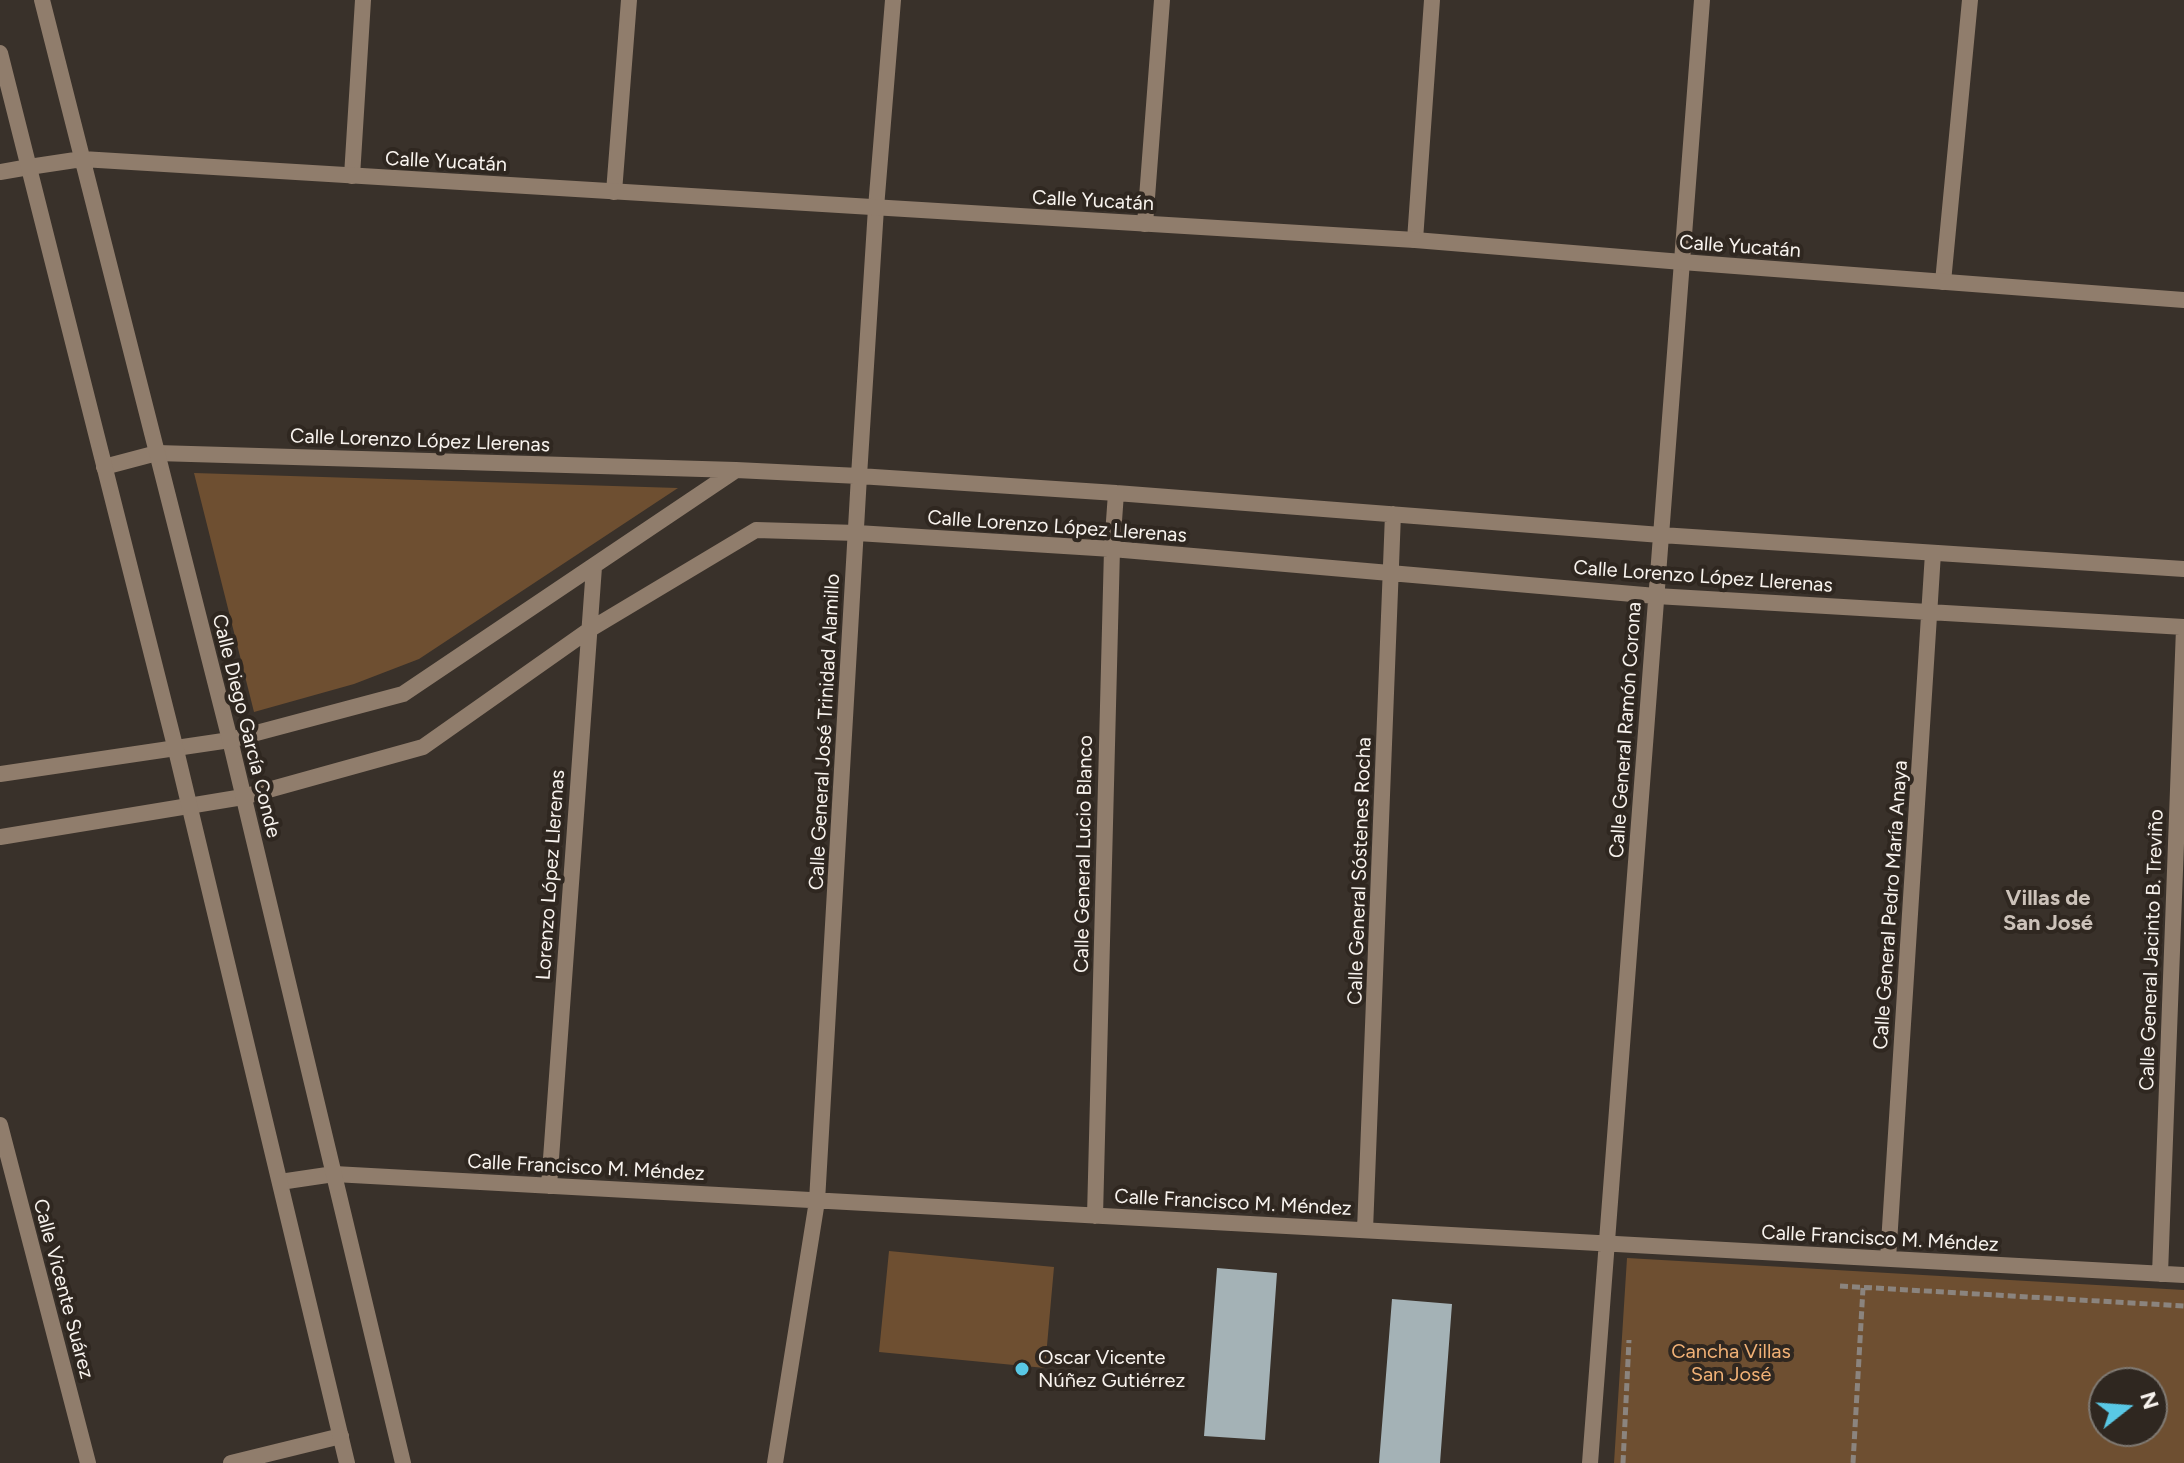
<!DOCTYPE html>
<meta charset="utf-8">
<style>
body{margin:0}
#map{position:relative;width:2184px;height:1463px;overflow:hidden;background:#39312a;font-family:Figtree,sans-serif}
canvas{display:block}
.north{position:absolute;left:2088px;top:1367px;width:80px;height:80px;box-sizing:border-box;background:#2f2720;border:2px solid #7f7972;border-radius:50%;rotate:73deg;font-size:22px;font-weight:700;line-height:32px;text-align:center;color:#f8f3ee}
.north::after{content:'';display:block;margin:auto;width:28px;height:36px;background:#59c8e5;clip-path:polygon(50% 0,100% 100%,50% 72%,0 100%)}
</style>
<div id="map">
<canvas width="2184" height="1463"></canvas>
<div class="north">N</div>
</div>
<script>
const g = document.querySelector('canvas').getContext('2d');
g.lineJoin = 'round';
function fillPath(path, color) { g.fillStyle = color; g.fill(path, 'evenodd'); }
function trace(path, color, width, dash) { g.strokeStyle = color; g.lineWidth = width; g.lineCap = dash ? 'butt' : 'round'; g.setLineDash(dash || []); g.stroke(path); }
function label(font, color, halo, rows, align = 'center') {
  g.font = font + ' Figtree,sans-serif'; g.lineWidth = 8; g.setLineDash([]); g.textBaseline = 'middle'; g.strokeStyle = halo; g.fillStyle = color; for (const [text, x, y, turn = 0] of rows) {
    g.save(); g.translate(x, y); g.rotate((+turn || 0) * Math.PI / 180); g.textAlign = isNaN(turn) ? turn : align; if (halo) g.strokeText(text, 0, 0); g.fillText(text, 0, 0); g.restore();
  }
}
fillPath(new Path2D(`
 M 194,473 L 678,488 L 419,659 L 354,684 L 254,712 Z
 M 889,1251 L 1054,1267 L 1045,1368 L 879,1352 Z
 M 1627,1258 L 2184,1290 L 2184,1463 L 1614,1463 ZM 2104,1383 L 2152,1383 L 2152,1431 L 2104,1431 Z`), '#6e4f31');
fillPath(new Path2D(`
 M 1217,1268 L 1277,1273 L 1265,1440 L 1204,1436 Z
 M 1392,1299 L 1452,1304 L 1440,1463 L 1379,1463 Z`), '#a4b2b6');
trace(new Path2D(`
 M 1840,1286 L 2184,1306
 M 1623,1463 L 1629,1340
 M 1853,1463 L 1863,1288`), '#8b847e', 5, [8, 4]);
trace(new Path2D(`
 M 0,172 L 29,167
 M 352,176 L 363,0
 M 614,192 L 629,0
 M 1145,224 L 1162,0
 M 1415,240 L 1432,0
 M 1943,282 L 1970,0
 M 104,467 L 157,453 L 736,470 L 859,476 L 1116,493 L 1661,535 L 2184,569
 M 0,774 L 230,740 L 403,694 L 736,470
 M 0,837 L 243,797 L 423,747 L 589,630 L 756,530 L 857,533 L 1112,549 L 1656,596 L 2184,627
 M 0,1125 L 88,1463
 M 280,1182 L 334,1174 L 2184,1275
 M 549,1186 L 594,567
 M 1095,1216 L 1112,549 L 1116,493
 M 1365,1230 L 1393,514
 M 1888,1259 L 1933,553
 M 2160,1274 L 2184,628
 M 231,1463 L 341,1436
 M 775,1463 L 817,1201 L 859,476 L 876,208 L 893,0
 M 1590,1463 L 1702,0`), '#907d6c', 16);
trace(new Path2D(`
 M 42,0 L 230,740 L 403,1463
 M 0,53 L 176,750 L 347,1463
 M 29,167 L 82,159 L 1415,240 L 1682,262 L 2184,300`), '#907d6c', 16);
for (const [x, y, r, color] of [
 [1022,1369,8,"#59c8e5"]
]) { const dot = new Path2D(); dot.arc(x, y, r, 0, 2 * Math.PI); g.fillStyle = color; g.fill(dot); trace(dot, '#2f2720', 3); }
label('20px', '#f8f3ee', '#2f2720', [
 ["Calle Yucatán",446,162,3],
 ["Calle Yucatán",1093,201,3],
 ["Calle Yucatán",1740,247,4],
 ["Calle Lorenzo López Llerenas",420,441,2],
 ["Calle Lorenzo López Llerenas",1057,527,4],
 ["Calle Lorenzo López Llerenas",1703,577,4],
 ["Calle Diego García Conde",246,726,76],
 ["Calle General Ramón Corona",1626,730,-86],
 ["Calle General José Trinidad Alamillo",825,732,-87],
 ["Calle General Lucio Blanco",1084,854,-89],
 ["Calle General Sóstenes Rocha",1360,871,-88],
 ["Lorenzo López Llerenas",551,875,-86],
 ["Calle General Pedro María Anaya",1891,905,-86],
 ["Calle General Jacinto B. Treviño",2152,950,-88],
 ["Calle Francisco M. Méndez",586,1168,3],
 ["Calle Francisco M. Méndez",1233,1203,3],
 ["Calle Francisco M. Méndez",1880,1239,3],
 ["Calle Vicente Suárez",63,1289,75]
]);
label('20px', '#f1b176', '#2f2720', [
 ["Cancha Villas",1731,1352],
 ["San José",1731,1375]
]);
label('20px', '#f8f3ee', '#2f2720', [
 ["Oscar Vicente",1038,1358],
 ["Núñez Gutiérrez",1038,1381]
], 'left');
label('bold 22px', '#ccc2b9', '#2f2720', [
 ["Villas de",2048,899],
 ["San José",2048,924]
]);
</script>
